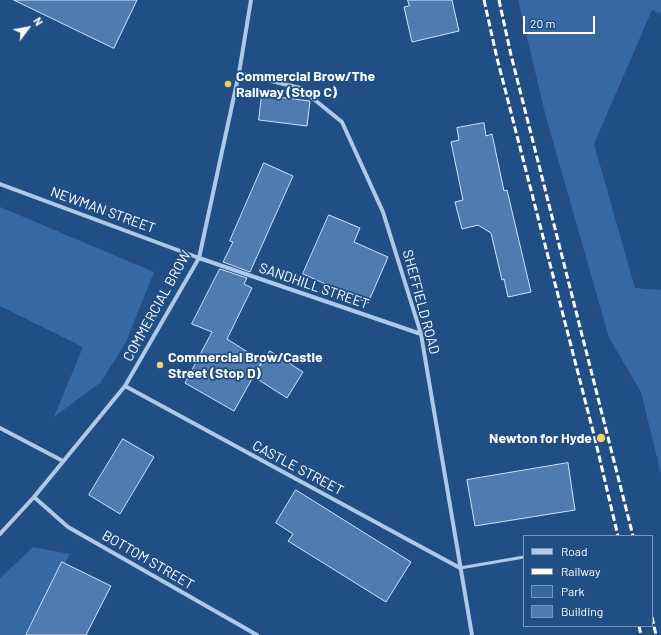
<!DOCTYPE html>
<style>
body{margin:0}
#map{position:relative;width:661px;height:635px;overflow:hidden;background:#224e86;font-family:Barlow,sans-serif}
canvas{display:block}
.legend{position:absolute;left:523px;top:535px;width:130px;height:92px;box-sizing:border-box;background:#224e86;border:1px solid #7a95b6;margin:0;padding:5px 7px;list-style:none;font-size:12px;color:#fff}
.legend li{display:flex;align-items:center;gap:8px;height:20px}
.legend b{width:20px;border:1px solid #7a95b6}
.north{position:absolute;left:8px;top:8px;width:40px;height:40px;-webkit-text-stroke:3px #224e86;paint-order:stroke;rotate:58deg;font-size:11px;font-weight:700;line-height:16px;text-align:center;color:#fff}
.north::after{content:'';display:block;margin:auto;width:14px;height:18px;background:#fff;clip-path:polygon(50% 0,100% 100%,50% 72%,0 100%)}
.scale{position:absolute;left:523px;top:16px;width:72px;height:18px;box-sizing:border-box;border:2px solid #fff;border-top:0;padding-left:5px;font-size:12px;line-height:14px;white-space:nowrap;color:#fff;-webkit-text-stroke:3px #224e86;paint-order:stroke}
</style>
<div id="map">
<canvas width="661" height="635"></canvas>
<ul class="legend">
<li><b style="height:5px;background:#adc8e9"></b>Road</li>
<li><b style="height:5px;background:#fff"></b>Railway</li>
<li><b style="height:11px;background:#3668a3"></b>Park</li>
<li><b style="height:11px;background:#4f7bb1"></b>Building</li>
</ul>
<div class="north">N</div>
<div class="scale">20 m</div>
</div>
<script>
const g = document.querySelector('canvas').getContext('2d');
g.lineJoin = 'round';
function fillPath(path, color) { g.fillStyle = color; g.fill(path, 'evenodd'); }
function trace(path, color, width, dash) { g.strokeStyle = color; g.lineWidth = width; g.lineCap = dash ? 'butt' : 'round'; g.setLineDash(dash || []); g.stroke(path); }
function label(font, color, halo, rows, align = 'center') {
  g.font = font + ' Barlow,sans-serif'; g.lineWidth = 3.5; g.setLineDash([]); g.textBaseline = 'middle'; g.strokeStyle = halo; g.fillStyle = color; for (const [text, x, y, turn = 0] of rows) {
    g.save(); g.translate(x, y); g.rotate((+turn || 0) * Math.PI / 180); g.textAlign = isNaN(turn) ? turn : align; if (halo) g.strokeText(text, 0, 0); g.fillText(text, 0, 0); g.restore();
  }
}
fillPath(new Path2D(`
 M 518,0 L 661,0 L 661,14 L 652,10 L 594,144 L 635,288 L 661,290 L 661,474 L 641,392 L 609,338 L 546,117 Z
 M 0,207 L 154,272 L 126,342 L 101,382 L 54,417 L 83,347 L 0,306 Z
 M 33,547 L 70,554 L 24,635 L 0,635 L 0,578 Z`), '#3668a3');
const building = new Path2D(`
 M 14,0 L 137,0 L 114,48 Z
 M 408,0 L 452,0 L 459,31 L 412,42 L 404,7 L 409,6 Z
 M 262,95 L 310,101 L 307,126 L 259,120 Z
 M 484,123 L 486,136 L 492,134 L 504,191 L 507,190 L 531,292 L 508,297 L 504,279 L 502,280 L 491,233 L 478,225 L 462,229 L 455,202 L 463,200 L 451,142 L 459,140 L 457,128 Z
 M 264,163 L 293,176 L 250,272 L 223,262 L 233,242 L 230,241 Z
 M 329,215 L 360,228 L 354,242 L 388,257 L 368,303 L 303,274 Z
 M 220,269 L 247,278 L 244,284 L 252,288 L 227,339 L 262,361 L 234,411 L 185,383 L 212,332 L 192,324 Z
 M 270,351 L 303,372 L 287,398 L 254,377 Z
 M 123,439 L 154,457 L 120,514 L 89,495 Z
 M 568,463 L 575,510 L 475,526 L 467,480 Z
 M 296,490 L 411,562 L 386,602 L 288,541 L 293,534 L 276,523 Z
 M 62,562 L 111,586 L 86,635 L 26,635 Z`);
fillPath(building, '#4f7bb1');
trace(building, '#d1e2f7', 1);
trace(new Path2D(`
 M 460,568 L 524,557`), '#adc8e9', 3);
trace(new Path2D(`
 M 239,73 L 300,88 L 342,122 L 383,212 L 421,334 L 472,635
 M 0,184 L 199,258 L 421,334
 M 125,386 L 460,568
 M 0,428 L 63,461
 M 34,497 L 68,527 L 257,635
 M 0,534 L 34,497 L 125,386 L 199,258 L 239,73 L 251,0`), '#adc8e9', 4);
trace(new Path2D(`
 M 484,0 L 497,58 L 595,439 L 618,536
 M 499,0 L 511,55 L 633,536
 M 652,617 L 656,635
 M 639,626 L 641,635`), '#fff', 3, [7, 3]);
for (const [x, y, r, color] of [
 [228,84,4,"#f5ce6f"],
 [160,365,4,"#f5ce6f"],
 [601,438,5,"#f5ce6f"]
]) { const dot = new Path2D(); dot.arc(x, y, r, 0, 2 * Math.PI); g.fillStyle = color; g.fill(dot); trace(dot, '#224e86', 1.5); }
label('bold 14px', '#fff', '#224e86', [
 ["Commercial Brow/The",236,76],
 ["Railway (Stop C)",236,92],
 ["Commercial Brow/Castle",168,357],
 ["Street (Stop D)",168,373],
 ["Newton for Hyde",592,438,"right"]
], 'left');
label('14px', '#fff', '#224e86', [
 ["NEWMAN STREET",103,210,20],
 ["SANDHILL STREET",314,286,19],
 ["SHEFFIELD ROAD",421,302,75],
 ["COMMERCIAL BROW",157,306,-61],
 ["CASTLE STREET",298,468,28],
 ["BOTTOM STREET",148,560,30]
]);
</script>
